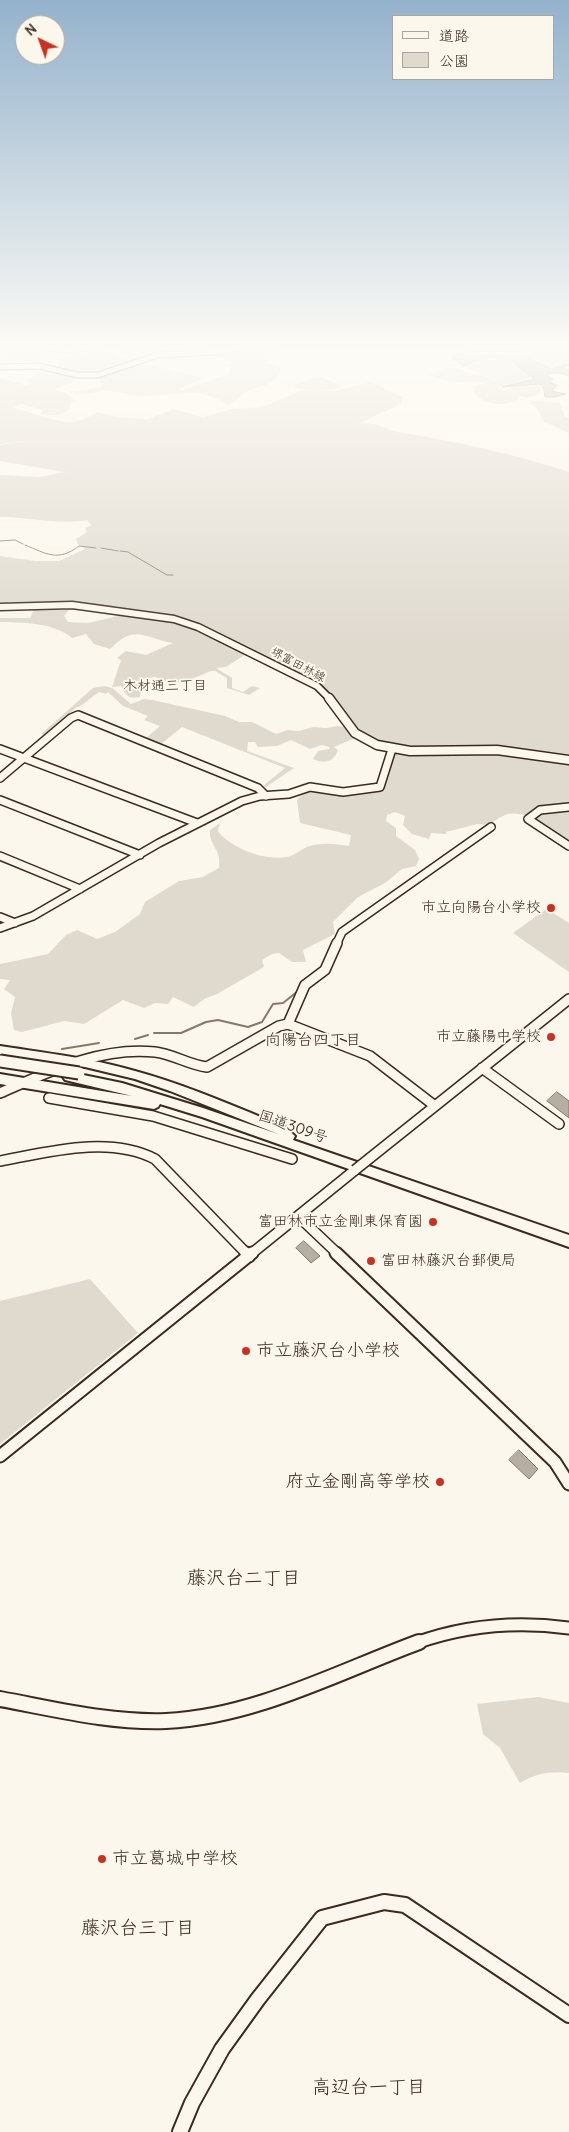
<!DOCTYPE html>
<meta charset="utf-8">
<style>
body{margin:0}
#map{position:relative;width:569px;height:2132px;overflow:hidden;background:#fbf7ec;font-family:Delius,"Klee One",sans-serif}
canvas{display:block}
.legend{position:absolute;left:392px;top:15px;width:162px;height:65px;box-sizing:border-box;background:#fbf7ec;border:1px solid #aea59a;margin:0;padding:6px 9px;list-style:none;font-size:15px;color:#3b2a1e}
.legend li{display:flex;align-items:center;gap:10px;height:25px}
.legend b{width:25px;border:1px solid #aea59a}
.north{position:absolute;left:15px;top:15px;width:50px;height:50px;box-sizing:border-box;background:#fbf7ec;border:1px solid #aea59a;border-radius:50%;rotate:318deg;font-size:14px;font-weight:700;line-height:20px;text-align:center;color:#3b2a1e}
.north::after{content:'';display:block;margin:auto;width:18px;height:22px;background:#c8321e;clip-path:polygon(50% 0,100% 100%,50% 72%,0 100%)}
</style>
<div id="map">
<canvas width="569" height="2132"></canvas>
<ul class="legend">
<li><b style="height:6px;background:#fbf7ec"></b>道路</li>
<li><b style="height:14px;background:#dfd9ce"></b>公園</li>
</ul>
<div class="north">N</div>
</div>
<script>
const g = document.querySelector('canvas').getContext('2d');
g.lineJoin = 'round';
function fillPath(path, color) { g.fillStyle = color; g.fill(path, 'evenodd'); }
function trace(path, color, width, dash) { g.strokeStyle = color; g.lineWidth = width; g.lineCap = dash ? 'butt' : 'round'; g.setLineDash(dash || []); g.stroke(path); }
function label(font, color, halo, rows, align = 'center') {
  g.font = font + ' Delius,"Klee One",sans-serif'; g.lineWidth = 4; g.setLineDash([]); g.textBaseline = 'middle'; g.strokeStyle = halo; g.fillStyle = color; for (const [text, x, y, turn = 0] of rows) {
    g.save(); g.translate(x, y); g.rotate((+turn || 0) * Math.PI / 180); g.textAlign = isNaN(turn) ? turn : align; if (halo) g.strokeText(text, 0, 0); g.fillText(text, 0, 0); g.restore();
  }
}
fillPath(new Path2D(`
 M 0,348 L 72,351 L 73,354 L 111,350 L 119,360 L 191,349 L 230,348 C 211,355 189,350 169,354 C 127,363 102,382 57,368 L 64,354 L 62,353 L 29,362 L 12,363 L 0,355 Z
 M 246,348 L 275,348 L 271,349 L 281,353 L 265,362 L 281,369 C 272,391 255,384 243,394 C 238,398 236,402 228,405 C 200,385 172,397 141,396 C 129,396 119,391 106,391 C 95,392 78,397 68,392 L 103,387 L 98,376 L 142,363 L 204,378 L 178,389 L 181,391 L 228,374 L 232,362 L 212,353 Z
 M 517,348 L 569,348 L 569,365 L 546,367 L 541,361 L 526,357 Z
 M 499,358 L 512,362 L 531,378 L 498,387 L 504,390 L 505,388 L 538,385 L 541,386 L 540,394 L 527,398 L 516,395 L 520,398 C 506,408 477,406 472,387 L 497,380 L 462,367 L 480,360 Z
 M 445,368 L 456,368 L 494,379 L 491,382 C 474,383 444,384 429,374 Z
 M 40,372 L 51,375 L 77,376 L 72,382 L 54,390 L 66,393 L 74,400 C 70,403 71,407 68,410 C 62,417 48,415 40,414 L 42,410 L 21,404 L 13,408 C 31,411 61,426 79,421 C 85,420 91,415 97,412 L 116,417 L 148,419 L 173,409 L 203,417 L 231,409 L 252,408 L 268,405 L 300,391 L 336,391 L 371,382 L 402,397 L 401,404 L 358,424 C 378,421 379,428 398,432 C 456,442 513,453 569,472 L 569,757 L 474,746 L 399,748 L 386,746 L 353,729 L 333,695 L 321,685 L 193,623 L 159,613 L 91,606 L 0,604 L 0,556 L 35,561 L 59,561 L 85,549 L 78,544 L 76,539 L 87,532 L 85,528 L 92,525 L 87,520 C 58,525 29,517 0,517 L 0,475 L 40,477 L 65,472 L 0,461 L 0,445 L 24,441 L 0,444 L 0,378 L 29,386 L 27,384 L 28,380 Z
 M 317,376 L 344,386 C 331,391 306,394 293,386 Z
 M 534,401 L 560,403 L 565,417 L 569,418 L 569,433 L 543,421 L 537,408 L 529,403 Z
 M 36,606 L 95,610 L 69,610 L 64,616 L 68,622 L 88,623 L 118,616 L 120,612 L 157,617 L 191,626 L 246,654 L 226,667 L 216,668 L 232,678 L 232,688 L 243,692 L 252,686 L 260,688 L 249,695 L 227,688 L 227,678 L 215,671 L 211,671 L 182,683 L 165,681 L 155,677 L 142,679 L 140,697 C 129,699 126,696 121,686 L 112,687 L 121,660 L 117,658 L 126,651 L 146,655 L 173,643 C 144,638 135,623 110,649 L 94,644 L 86,634 L 72,638 C 55,623 22,622 0,622 L 0,618 L 30,618 Z
 M 105,686 L 112,688 L 131,704 L 144,699 L 152,700 L 225,716 L 239,722 L 252,722 L 276,734 L 288,730 L 298,731 L 314,727 L 326,728 L 338,726 L 344,727 L 355,738 L 334,747 L 338,750 C 333,763 324,764 313,759 L 318,751 L 329,749 L 329,747 L 322,745 L 310,749 L 291,740 L 277,746 L 258,747 L 255,742 L 248,742 L 247,751 L 294,768 L 266,787 L 263,786 L 285,768 L 182,727 L 160,745 L 145,739 L 160,726 L 144,720 L 148,716 L 123,706 L 108,692 L 106,694 L 99,692 L 79,707 L 77,707 L 44,735 L 41,734 L 93,688 Z
 M 398,752 L 482,752 L 569,763 L 569,841 C 552,830 524,806 503,816 C 498,818 493,822 489,825 L 477,824 L 446,832 L 446,834 L 431,833 L 429,839 L 412,834 L 403,825 L 405,816 L 395,812 L 387,815 L 386,821 L 396,828 L 396,836 L 415,850 L 419,859 L 416,866 L 402,869 L 385,883 L 358,897 L 333,922 L 335,934 L 303,950 L 306,962 L 292,962 L 279,953 L 272,954 L 262,960 L 264,967 L 217,994 L 204,999 L 194,1007 L 173,997 L 168,1004 L 155,1003 L 144,1008 L 123,1000 L 84,1024 L 64,1021 L 22,1032 L 14,1030 L 11,1013 L 15,997 L 4,989 L 10,980 L 0,979 L 0,964 L 48,954 L 66,935 L 77,930 L 97,939 L 115,932 L 140,914 L 145,902 L 179,881 L 203,877 L 219,868 C 222,849 208,844 210,830 L 220,823 L 218,831 C 230,848 265,861 286,857 C 294,856 300,850 307,847 C 321,842 334,844 349,846 L 351,835 L 300,823 L 297,800 C 312,782 332,796 353,795 C 363,794 374,791 384,789 L 394,755 Z
 M 545,910 L 550,911 L 569,923 L 569,972 L 513,933 Z
 M 90,1279 L 138,1333 L 0,1444 L 0,1301 Z
 M 538,1697 L 569,1703 L 569,1773 C 551,1771 536,1773 520,1783 L 500,1748 L 483,1734 L 477,1704 Z`), '#dfd9ce');
const water = new Path2D(`
 M 482,348 L 516,348 L 523,355 L 551,369 L 562,365 L 569,365 L 563,368 L 569,370 L 569,376 L 558,373 L 546,374 L 553,379 L 550,383 L 557,385 L 552,391 L 565,394 L 555,397 L 545,397 L 543,385 L 538,384 L 502,387 L 535,379 C 528,374 518,368 514,361 C 495,355 480,357 464,366 L 453,359 L 453,354 L 459,355 Z
 M 557,1092 L 569,1101 L 569,1118 L 547,1101 Z
 M 304,1241 L 320,1256 L 311,1263 L 296,1248 Z
 M 519,1450 L 538,1469 L 529,1479 L 509,1460 Z`);
fillPath(water, '#b6aea2');
trace(water, '#85796d', 1);
trace(new Path2D(`
 M 0,541 L 15,540 L 23,544
 M 25,545 C 47,554 58,562 79,546 L 96,548
 M 101,548 L 118,551
 M 120,551 L 128,552 L 167,575 L 173,575`), '#85796d', 1);
trace(new Path2D(`
 M 154,1033 L 181,1033 L 206,1022 L 218,1020 L 248,1027 L 262,1022 L 273,1004 L 283,1003 L 298,991
 M 135,1039 L 148,1035
 M 62,1049 L 99,1043`), '#85796d', 2);
const secondaryFar4 = new Path2D(`
 M 43,348 L 68,350 L 94,348
 M 130,348 L 148,348`);
const secondaryFar3 = new Path2D(`
 M 0,749 L 197,823
 M 0,778 L 71,718 L 78,715 L 258,788 L 266,796
 M 0,800 L 140,855
 M 569,807 L 540,810 L 528,819 L 569,846
 M 0,856 L 80,889
 M 0,917 L 15,923
 M 0,928 L 33,916 L 159,843 L 242,801 L 260,796 L 289,794 L 310,787 L 343,792 L 380,787 L 392,749
 M 336,945 L 342,932 L 491,827`);
const secondaryFar2 = new Path2D(`
 M 288,1024 L 305,985 L 325,970 L 337,943
 M 482,1068 L 559,1124
 M 0,1093 C 48,1072 101,1046 155,1052 C 173,1054 189,1065 207,1067 L 279,1026 L 288,1024 L 370,1056 L 435,1106
 M 49,1098 L 153,1116 L 292,1159
 M 370,1158 L 569,999
 M 0,1161 C 48,1152 109,1135 155,1159 L 247,1254
 M 298,1216 L 338,1254
 M 251,1254 L 355,1170`);
const secondaryFar1 = new Path2D(`
 M 246,1253 L 249,1256
 M 336,1253 L 555,1462 L 569,1484
 M 0,1456 L 252,1253
 M 416,1643 C 466,1625 517,1621 569,1628`);
const secondary = new Path2D(`
 M 0,1699 C 55,1709 110,1723 166,1721 C 254,1717 338,1672 419,1642
 M 180,2132 L 192,2103 L 222,2049 L 258,1999 L 322,1918 L 384,1902 L 405,1905 L 569,2015`);
const primaryFar2 = new Path2D(`
 M 0,367 L 39,366 L 77,375 L 98,375 L 158,355 L 216,352 L 239,348`);
const primaryFar1 = new Path2D(`
 M 0,607 L 72,605 L 174,619 L 198,627 L 317,686 L 330,699`);
const primary = new Path2D(`
 M 329,698 L 355,733 L 377,745 L 410,751 L 497,750 L 569,760`);
const highway = new Path2D(`
 M 0,1046 C 45,1053 91,1058 135,1071 C 186,1085 236,1107 285,1127 L 295,1136 L 293,1140 L 569,1235 L 569,1247 L 202,1117 L 160,1104 L 158,1107 L 154,1109 L 0,1084 L 0,1074 L 132,1096 L 65,1080 L 63,1077 L 65,1074 L 69,1072 L 122,1083 L 203,1108 L 278,1134 L 170,1091 L 135,1079 L 85,1067 L 0,1054 Z`);
trace(secondaryFar4, '#3b2a1e', 6);
trace(secondaryFar3, '#3b2a1e', 10);
trace(secondaryFar2, '#3b2a1e', 12);
trace(secondaryFar1, '#3b2a1e', 15);
trace(secondary, '#3b2a1e', 18);
trace(primaryFar2, '#3b2a1e', 7);
trace(primaryFar1, '#3b2a1e', 9);
trace(primary, '#3b2a1e', 11);
trace(highway, '#3b2a1e', 4);
trace(secondaryFar4, '#fbf7ec', 4.5);
trace(secondaryFar3, '#fbf7ec', 7);
trace(secondaryFar2, '#fbf7ec', 9);
trace(secondaryFar1, '#fbf7ec', 11);
trace(secondary, '#fbf7ec', 14);
trace(primaryFar2, '#fbf7ec', 5);
trace(primaryFar1, '#fbf7ec', 6);
trace(primary, '#fbf7ec', 8);
fillPath(highway, '#fbf7ec');
const secondaryBridge = new Path2D(`
 M 355,1170 L 370,1158`);
const highwayBridge = new Path2D(`
 M 0,1061 L 79,1073`);
trace(secondaryBridge, '#3b2a1e', 12, []);
trace(highwayBridge, '#3b2a1e', 15, []);
trace(secondaryBridge, '#fbf7ec', 9);
trace(highwayBridge, '#fbf7ec', 11);
const sky = g.createLinearGradient(0, 0, 0, 646);
sky.addColorStop(0, '#94b2cc');
sky.addColorStop(0.54, '#fdfbf6');
sky.addColorStop(1, '#fdfbf600');
g.fillStyle = sky;
g.fillRect(0, 0, 569, 646);
for (const [x, y, r, color] of [
 [551,908,5,"#c8321e"],
 [551,1037,5,"#c8321e"],
 [433,1222,5,"#c8321e"],
 [371,1261,5,"#c8321e"],
 [246,1351,5,"#c8321e"],
 [440,1482,5,"#c8321e"],
 [102,1859,5,"#c8321e"]
]) { const dot = new Path2D(); dot.arc(x, y, r, 0, 2 * Math.PI); g.fillStyle = color; g.fill(dot); trace(dot, '#fbf7ec', 2); }
label('12px', '#3b2a1e', '#fbf7ec', [
 ["堺富田林線",298,665,28]
]);
label('14px', '#3b2a1e', '#fbf7ec', [
 ["木材通三丁目",165,686]
]);
label('15px', '#3b2a1e', '#fbf7ec', [
 ["市立向陽台小学校",541,908],
 ["市立藤陽中学校",541,1037],
 ["富田林市立金剛東保育園",423,1222],
 ["富田林藤沢台郵便局",381,1261,"left"]
], 'right');
label('15px', '#3b2a1e', '#fbf7ec', [
 ["国道309号",293,1127,19]
]);
label('16px', '#3b2a1e', '#fbf7ec', [
 ["向陽台四丁目",313,1040]
]);
label('18px', '#3b2a1e', '#fbf7ec', [
 ["市立藤沢台小学校",256,1351],
 ["府立金剛高等学校",430,1482,"right"],
 ["市立葛城中学校",112,1859]
], 'left');
label('19px', '#3b2a1e', '#fbf7ec', [
 ["藤沢台二丁目",244,1579],
 ["藤沢台三丁目",138,1929],
 ["高辺台一丁目",369,2088]
]);
</script>
